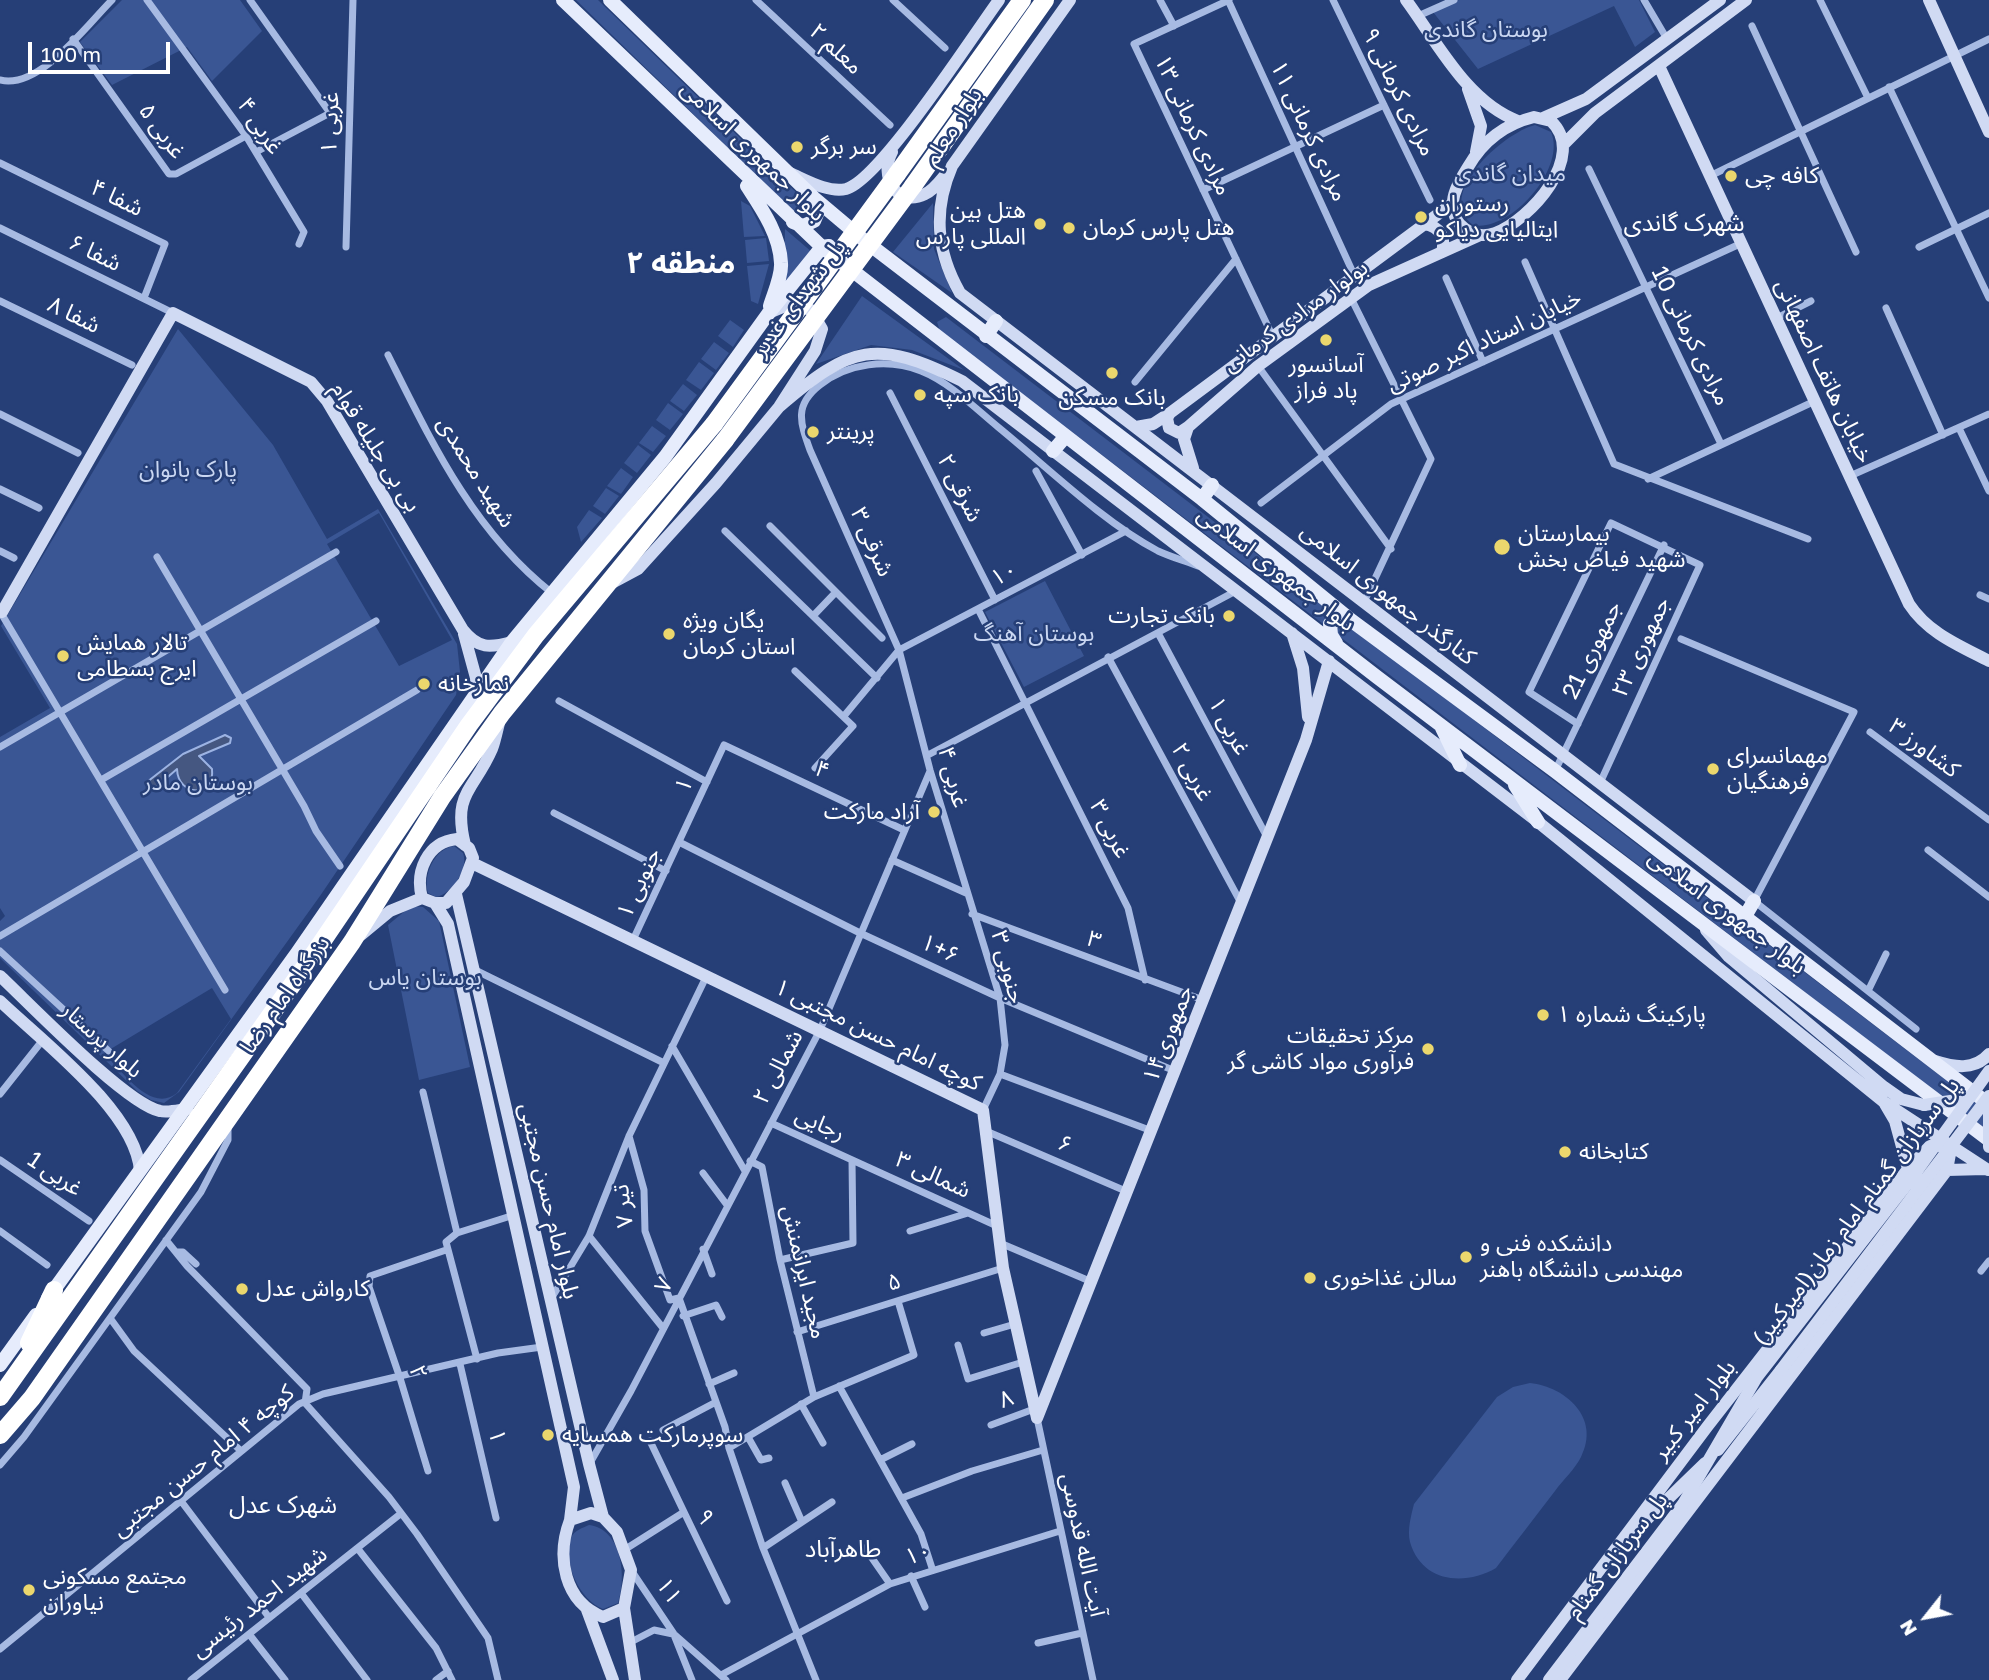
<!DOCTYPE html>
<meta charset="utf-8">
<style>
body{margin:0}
#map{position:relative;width:1989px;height:1680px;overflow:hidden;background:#263f77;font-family:"Golos Text",sans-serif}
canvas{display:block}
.north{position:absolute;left:1891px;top:1582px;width:70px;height:70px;-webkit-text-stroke:5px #263f77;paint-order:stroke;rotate:239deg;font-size:19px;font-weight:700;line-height:28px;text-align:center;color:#fff}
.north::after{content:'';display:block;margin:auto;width:24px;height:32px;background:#fff;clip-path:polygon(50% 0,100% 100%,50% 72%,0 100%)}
.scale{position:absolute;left:28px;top:42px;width:142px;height:32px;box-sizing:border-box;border:4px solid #fff;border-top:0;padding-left:9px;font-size:21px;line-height:24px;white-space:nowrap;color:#fff;-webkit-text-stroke:5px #263f77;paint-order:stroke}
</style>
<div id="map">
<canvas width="1989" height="1680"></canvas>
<div class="north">N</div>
<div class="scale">100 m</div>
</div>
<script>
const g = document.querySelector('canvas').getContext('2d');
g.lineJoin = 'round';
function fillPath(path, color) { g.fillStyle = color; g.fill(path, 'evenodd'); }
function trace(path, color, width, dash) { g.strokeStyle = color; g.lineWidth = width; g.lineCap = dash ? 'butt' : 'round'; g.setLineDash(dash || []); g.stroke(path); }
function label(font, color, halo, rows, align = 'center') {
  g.font = font + ' "Golos Text","Noto Sans Arabic",sans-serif'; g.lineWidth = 5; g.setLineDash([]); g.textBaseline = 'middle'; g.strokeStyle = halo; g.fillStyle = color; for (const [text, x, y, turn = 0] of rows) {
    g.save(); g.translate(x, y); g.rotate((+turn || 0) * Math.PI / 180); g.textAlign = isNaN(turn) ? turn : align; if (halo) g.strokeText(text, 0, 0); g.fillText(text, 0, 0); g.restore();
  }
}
fillPath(new Path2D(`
 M 122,0 L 240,0 L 262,31 L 212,81 L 187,47 L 112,85 L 80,42 Z
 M 576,0 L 598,0 L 808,204 L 808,215 L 797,215 Z
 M 1459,0 L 1639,0 L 1655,32 L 1635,47 L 1614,6 L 1478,69 L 1433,12 Z
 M 1535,125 L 1551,132 C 1567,168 1510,233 1473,225 C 1434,195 1503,133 1535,125 Z
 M 741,201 L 750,206 L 765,236 L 744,237 Z
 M 933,203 L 934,249 L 952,293 L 893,252 Z
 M 785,229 L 813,253 L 784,287 Z
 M 766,238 L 769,261 L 747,263 L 745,240 Z
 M 769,264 L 758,304 L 751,301 L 747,266 Z
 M 862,296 L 964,370 L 912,350 L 871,345 L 816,364 Z
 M 946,317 L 1989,1113 L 1989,1133 L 940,331 L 937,322 Z
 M 730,320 L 744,330 L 733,347 L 718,336 Z
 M 178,329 L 273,445 L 327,539 L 378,509 L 457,644 L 460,672 L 456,695 L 320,896 L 179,1092 L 164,1103 L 151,1100 L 137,1091 L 0,958 L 0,921 L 5,916 L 0,908 L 0,737 L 50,708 L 1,626 ZM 379,513 L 452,640 L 399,666 L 327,544 ZM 212,988 L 231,1019 L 177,1093 C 151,1114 122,1071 104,1053 Z
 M 714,342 L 729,353 L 716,370 L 701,359 Z
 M 699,362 L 714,373 L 701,390 L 686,380 Z
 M 683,384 L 697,395 L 684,411 L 670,401 Z
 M 668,403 L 683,414 L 670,430 L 656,420 Z
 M 652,426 L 666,436 L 653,452 L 639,443 Z
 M 638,445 L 651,455 L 637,473 L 624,463 Z
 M 621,468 L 633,477 L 621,494 L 607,486 Z
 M 606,488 L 619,496 L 605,514 L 593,506 Z
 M 589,510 L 602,518 L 581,542 L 577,527 Z
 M 1045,581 L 1084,656 L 1024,687 L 985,612 Z
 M 454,846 L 463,853 C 469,869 452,894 436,897 L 428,893 C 423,875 434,849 454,846 Z
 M 411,906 L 423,907 L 439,921 L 470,1067 L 419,1080 L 388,925 Z
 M 1530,1383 C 1566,1387 1601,1418 1581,1457 C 1575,1469 1563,1480 1555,1491 C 1535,1517 1515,1543 1496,1568 C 1465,1586 1422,1583 1410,1542 C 1407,1530 1411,1516 1414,1504 L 1497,1397 L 1513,1387 Z
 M 589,1525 C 622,1529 627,1577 618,1603 L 603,1609 C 580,1600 562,1563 571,1538 C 574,1530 583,1528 589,1525 Z`), '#3a5694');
const water = new Path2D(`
 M 225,735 L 231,738 L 230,743 L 199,756 L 212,769 C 215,798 178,797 177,769 L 154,789 L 147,789 L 147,782 L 183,754 Z`);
fillPath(water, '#455781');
trace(water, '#9cb3e3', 2);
trace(new Path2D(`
 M 147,0 L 246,136 L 304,232 L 299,244
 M 250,0 L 330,113 L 256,152
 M 756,0 L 890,125
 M 893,0 L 945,48
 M 1160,0 L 1174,26
 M 1228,0 L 1355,277
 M 1229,0 L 1134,44 L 1272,335
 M 1333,0 L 1430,200
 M 1644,0 L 1667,39
 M 1820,0 L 1868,98
 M 1418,16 L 1454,0
 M 1752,26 L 1856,252
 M 73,39 L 169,174 L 176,174 L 246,136
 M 0,80 C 39,90 86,26 112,0
 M 1889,87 L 1989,298
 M 0,163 L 165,244 L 144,298
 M 1589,169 L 1721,444
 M 1710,176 L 1989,39
 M 1203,190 L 1384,105
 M 0,228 L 173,313
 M 346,247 L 353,0
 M 1919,247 L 1989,213
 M 1525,262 L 1614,464 L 1808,539
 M 1446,278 L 1483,362
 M 1351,298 L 1431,459 L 1364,602
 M 0,301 L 132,365
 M 1886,308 L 1943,435
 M 1777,318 L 1811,301
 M 388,355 C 432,443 473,531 552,593
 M 1258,366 L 1391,549
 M 1135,382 L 1236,259
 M 890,393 L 995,600
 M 0,414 L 78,453
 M 1959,428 L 1989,491
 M 1036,471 L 1082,555
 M 1850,476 L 1989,414
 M 1648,479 L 1815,401
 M 0,489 L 39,508
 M 1261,503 L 1391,404 L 1742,243
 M 770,526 L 882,638
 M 725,531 L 877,678
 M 0,551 L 14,558
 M 157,557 L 304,806 L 316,831 L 340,866
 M 1980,595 L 1989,599
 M 978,609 L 1128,908 L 1145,980
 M 1,613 L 225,990
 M 813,616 L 836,592
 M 1158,633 L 1267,837
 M 1681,639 L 1854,712 L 1754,901 L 1916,1029
 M 1108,657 L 1241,903
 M 795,671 L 853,726 L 815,768
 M 559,701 L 707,782
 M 844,716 L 899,650 L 1126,531
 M 1578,724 L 1529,692 L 1611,523 L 1700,565 L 1600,783
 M 1870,732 L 1989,820
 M 0,747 L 336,552
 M 928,755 L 1234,592
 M 1555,771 L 1664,545
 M 101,780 L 376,621
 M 554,813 L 666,871
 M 679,842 L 858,932 L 1000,998 L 1175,1071
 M 1928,850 L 1989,897
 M 892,860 L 966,893
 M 972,914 L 1203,1000
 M 0,936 L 417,690
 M 633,940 L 724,745 L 904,830
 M 0,951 L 113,1055
 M 473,969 L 664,1063
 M 1868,991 L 1886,954
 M 672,1046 L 745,1171
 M 1000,1074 L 1152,1131
 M 423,1092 L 457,1233
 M 0,1094 L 42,1041
 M 983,1110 L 1000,1074 L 1005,1045 L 1000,998 L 930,770 L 899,650 L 810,450 C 800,422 794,405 820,385 C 848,363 888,358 921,371 C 949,382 975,408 998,427 C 1047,467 1103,522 1158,551 C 1171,557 1185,561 1198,566
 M 771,1123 L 997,1226
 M 986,1131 L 1128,1192
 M 629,1136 L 644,1190 L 645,1231 L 670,1300 L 679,1298 L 725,1427 L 729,1448 L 763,1548 L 816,1680
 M 0,1160 L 89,1221
 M 750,1161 L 762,1167 L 780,1260 L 814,1397
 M 703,1173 L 727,1205
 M 0,1231 L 47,1265
 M 910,1231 L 968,1213
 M 589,1236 L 663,1328
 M 166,1240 L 187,1266 L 307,1389 L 305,1403 L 389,1497 L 417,1534 L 488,1638 L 498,1680
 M 1000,1243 L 1092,1282
 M 703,1249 L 712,1274
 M 177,1252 L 183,1252 L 196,1264
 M 780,1260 L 853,1243 L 852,1160
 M 1981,1271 L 1989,1261
 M 551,1299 L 589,1236 L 629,1136 L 707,975
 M 683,1316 L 716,1305 L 722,1317
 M 110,1318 L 134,1351 L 240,1450
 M 797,1332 L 1003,1268
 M 984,1333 L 1015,1324
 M 958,1345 L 968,1379 L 1023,1362
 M 477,1359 L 446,1242 L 457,1233 L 514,1215
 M 460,1364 L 496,1518
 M 709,1384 L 734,1373
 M 839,1386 L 921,1534 L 932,1568
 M 801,1404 L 823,1443
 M 1037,1418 L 1093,1680
 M 991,1425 L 1034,1409
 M 663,1430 L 716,1402
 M 748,1437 L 761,1460 L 769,1458
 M 650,1441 L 684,1512
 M 729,1448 L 814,1397 L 914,1355 L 898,1301
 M 880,1460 L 912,1444
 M 590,1463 L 631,1391 L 820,1030 L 930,771
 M 0,1465 L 24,1437 L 201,1192 L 228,1140 L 228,1126
 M 428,1471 L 400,1378 L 369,1287 L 370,1276 L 446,1250
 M 785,1483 L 802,1522
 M 902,1498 L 972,1471 L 1043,1450
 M 181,1501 L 268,1616
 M 763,1548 L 832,1502
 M 865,1548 L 890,1584
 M 358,1549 L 436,1648 L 452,1680
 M 624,1550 L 684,1512 L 727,1601
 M 631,1570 L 674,1634 L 726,1680
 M 911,1576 L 925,1607
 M 301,1593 L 367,1680
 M 249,1634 L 285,1680
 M 674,1635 L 692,1680
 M 629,1643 L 654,1630 L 673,1634
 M 1038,1643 L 1082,1633
 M 0,1649 L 299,1404 L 323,1394 L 498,1353 L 542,1347
 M 721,1675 L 890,1584 L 1060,1531
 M 191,1680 L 399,1515
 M 436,1680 L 448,1671`), '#a7bae2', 7);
trace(new Path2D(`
 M 1070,0 L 952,166 C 933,210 936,251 960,293 L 1754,901
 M 1406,0 C 1437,42 1467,102 1518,121
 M 1929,0 L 1989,132
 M 1659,66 L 1909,604 C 1928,633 1958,645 1989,661
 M 1468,89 L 1481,126 L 1476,152
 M 1534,117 L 1551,121 C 1588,156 1530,220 1495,233 C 1473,241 1450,224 1453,201 C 1454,189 1462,177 1468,167 C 1483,141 1505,124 1534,117 Z
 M 1543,118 L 1586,99 L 1720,0
 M 1564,144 L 1595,113 L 1746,0
 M 892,152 C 879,176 896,208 925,194 C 934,190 940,181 946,174
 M 790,173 C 806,180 828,193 846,189 C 880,180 974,34 999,0
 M 1425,224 C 1440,227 1446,237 1442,252
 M 779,407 C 851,345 876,338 962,381 L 1538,822 L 1884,1102 L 1988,1170
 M 1170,413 L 1167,418 L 1169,428 L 1179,433 L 1188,427
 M 1136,427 L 1153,424 L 1170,413 L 1453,203
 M 1193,468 L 1184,439 L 1188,427 L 1258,366 L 1369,285 L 1480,235
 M 610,584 L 638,569 L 716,483 L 779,407 L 815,351 L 822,329 L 811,310 L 790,304 L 771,312
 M 2,612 L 173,313 L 311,382 L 327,401 L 463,630 C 478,649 490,648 512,642
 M 1292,633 L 1303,668 L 1308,717
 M 464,634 L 476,678 L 477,693
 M 457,839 L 469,848 L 473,858 L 464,882 L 446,903 L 435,903 L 422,898 C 415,872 427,842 457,839 Z
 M 465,845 C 452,792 474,791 492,749 C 495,741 497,731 499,723
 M 472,863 L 983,1110 L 1003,1268 L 1037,1418
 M 456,894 L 589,1464 L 603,1517 L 617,1532 L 631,1570 L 624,1608 L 603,1617 C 564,1602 556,1557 570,1520 L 591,1513 L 603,1517
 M 435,903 L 448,924 L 574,1487 L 570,1520
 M 1706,930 L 1729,957 L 1884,1087 L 1901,1099 L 1924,1105
 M 361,935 L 390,911 L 422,898
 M 0,976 C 30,1004 126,1104 160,1111 C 168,1113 179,1110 187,1109
 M 0,1001 C 43,1042 136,1112 140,1171
 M 1935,1061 C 1954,1067 1974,1071 1989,1054
 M 1885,1104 L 1895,1121 L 1908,1169
 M 1947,1170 L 1985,1169
 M 1037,1418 L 1306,740 L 1329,661
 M 1718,1450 L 1781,1370
 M 1640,1526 L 1705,1463
 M 624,1608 L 635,1680
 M 587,1610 L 613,1680
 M 1517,1680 L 1707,1427 L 1908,1169 L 1930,1146 L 1938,1144 L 1950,1154 L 1947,1170 L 1560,1680`), '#d0daf3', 12);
trace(new Path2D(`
 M 563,0 L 822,247 L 1377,677 L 1989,1140
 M 610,0 L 814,198 L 865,241 L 1202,499 L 1352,621 L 1555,771 L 1982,1099
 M 747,186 C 762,209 780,235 781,263 C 782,276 774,293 770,306
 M 793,222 L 803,226 L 814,221 L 819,209 L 814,198
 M 986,336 L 996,321
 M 1053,451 L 1065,437
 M 1202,499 L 1212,485
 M 1336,643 L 1331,635 L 1330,624 L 1340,619 L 1352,621
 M 1442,728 L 1460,765
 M 1515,785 L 1538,822
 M 1744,918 L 1754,901
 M 48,1298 L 297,953 L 512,642 L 665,457 L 768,314 L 822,247 L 829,246
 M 0,1365 L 36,1315`), '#e6ecfc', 14);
trace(new Path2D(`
 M 897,174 L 1022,0
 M 913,186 L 1045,0
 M 29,1343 L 54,1290
 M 0,1397 L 309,961 L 469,725 L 536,635 L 714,424
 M 0,1435 L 32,1398 L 352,942 L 442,797 L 502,713 L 725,440`), '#fff', 18);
trace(new Path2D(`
 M 1924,1105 L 1970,1098
 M 1989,1110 L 1989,1147
 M 1781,1370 L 1989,1096
 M 1549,1680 L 1683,1504 L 1757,1377 L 1914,1175 L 1989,1071`), '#d0daf3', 12);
trace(new Path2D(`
 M 714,424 L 897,174
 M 725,440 L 913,186`), '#fff', 18);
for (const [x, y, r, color] of [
 [797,147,7,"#ebd76d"],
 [1731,176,7,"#ebd76d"],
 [1421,217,7,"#ebd76d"],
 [1040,224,7,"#ebd76d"],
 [1069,228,7,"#ebd76d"],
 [1326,340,7,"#ebd76d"],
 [1112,373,7,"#ebd76d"],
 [920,395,7,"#ebd76d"],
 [813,432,7,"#ebd76d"],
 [1502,547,9,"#ebd76d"],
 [1229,616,7,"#ebd76d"],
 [669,634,7,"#ebd76d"],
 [63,656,7,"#ebd76d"],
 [424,684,7,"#ebd76d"],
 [1713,769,7,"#ebd76d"],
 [934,812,7,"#ebd76d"],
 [1543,1015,7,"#ebd76d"],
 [1428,1049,7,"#ebd76d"],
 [1565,1152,7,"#ebd76d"],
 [1466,1257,7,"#ebd76d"],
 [1310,1278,7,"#ebd76d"],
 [242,1289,7,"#ebd76d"],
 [548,1435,7,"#ebd76d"],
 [29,1590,7,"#ebd76d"]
]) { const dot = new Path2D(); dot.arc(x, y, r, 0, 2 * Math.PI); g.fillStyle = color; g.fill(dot); trace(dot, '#263f77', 2.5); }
label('23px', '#cad7f2', '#263f77', [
 ["بوستان گاندی",1486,30],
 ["میدان گاندی",1510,174],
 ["پارک بانوان",188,470],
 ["بوستان آهنگ",1034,634],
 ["بوستان مادر",198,783],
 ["بوستان یاس",425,978]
]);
label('23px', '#fff', '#263f77', [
 ["معلم ۲",836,49,43],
 ["مرادی کرمانی ۹",1399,92,64],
 ["غربی ۱",330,123,-88],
 ["مرادی کرمانی ۱۳",1193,125,65],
 ["غربی ۴",260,126,56],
 ["بلوار معلم",953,127,-57],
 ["غربی ۵",162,131,54],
 ["مرادی کرمانی ۱۱",1309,131,65],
 ["بلوار جمهوری اسلامی",753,151,44],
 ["شفا ۴",117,198,26],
 ["شفا ۶",95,253,26],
 ["پل شهدای غدیر",799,298,-53],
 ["شفا ۸",74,315,26],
 ["بولوار مرادی کرمانی",1295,316,-36],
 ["مرادی کرمانی 10",1691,336,64],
 ["خیابان استاد اکبر صوتی",1484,341,-25],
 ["خیابان هاتف اصفهانی",1824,371,65],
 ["بی بی جلیله قوام",376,447,58],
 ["شهید محمدی",476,472,58],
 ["۲ شرقی",960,488,63],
 ["۳ شرقی",872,542,66],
 ["بلوار جمهوری اسلامی",1276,569,37],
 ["۱۰",1004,574,-28],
 ["کنارگذر جمهوری اسلامی",1388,594,38],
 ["۲۳ جمهوری",1641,647,-65],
 ["جمهوری 21",1592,650,-64],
 ["۱ غربی",1229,726,62],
 ["کشاورز ۳",1924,748,37],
 ["۴",822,770,25],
 ["۲ غربی",1192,772,62],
 ["۴ غربی",953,777,75],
 ["۱‍",684,785,-65],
 ["۳ غربی",1110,829,63],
 ["۱ جنوبی",639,883,-65],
 ["بلوار جمهوری اسلامی",1727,912,37],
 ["۳",1094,940,21],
 ["۱+۶",940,949,25],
 ["۳ جنوبی",1008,967,75],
 ["بزرگراه امام رضا",285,995,-55],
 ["جمهوری۱۴",1168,1034,-69],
 ["کوچه امام حسن مجتبی ۱",878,1035,26],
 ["بلوار پرستار",102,1040,42],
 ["۲ شمالی",778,1067,-62],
 ["رجایی",820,1124,24],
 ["۶",1065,1144,23],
 ["غربی 1",55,1174,34],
 ["۳ شمالی",933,1175,25],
 ["بلوار امام حسن مجتبی",549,1201,77],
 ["۷ تیر",623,1206,-97],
 ["پل سربازان گمنام امام زمان(امیرکبیر)",1856,1212,-53],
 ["مجید ایرانمنش",804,1272,77],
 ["۵",894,1282,-17],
 ["۷",664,1285,-63],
 ["۲",418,1372,72],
 ["۸",1006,1399,-21],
 ["بلوار امیر کبیر",1694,1410,-52],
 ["۱",497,1436,77],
 ["کوچه ۴ امام حسن مجتبی",203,1461,-39],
 ["۹",705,1517,57],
 ["آیت الله قدوسی",1083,1545,78],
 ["۱۰",918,1554,-19],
 ["پل سربازان گمنام",1617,1556,-53],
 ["۱۱",669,1591,56],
 ["شهید احمد رئیسی",259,1602,-38]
]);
label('23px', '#fff', '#263f77', [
 ["سر برگر",811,147],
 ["کافه چی",1745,176],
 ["رستوران",1435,204],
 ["ایتالیایی دیاکو",1435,230],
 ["هتل بین",1026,211,"right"],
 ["المللی پارس",1026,237,"right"],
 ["هتل پارس کرمان",1083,228],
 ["آسانسور",1326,365,"center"],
 ["پاد فراز",1326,391,"center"],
 ["بانک سپه",934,395],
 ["بانک مسکن",1112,398,"center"],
 ["پرینتر",827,432],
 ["بیمارستان",1518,534],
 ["شهید فیاض بخش",1518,560],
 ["بانک تجارت",1215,616,"right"],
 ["یگان ویژه",683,621],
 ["استان کرمان",683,647],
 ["تالار همایش",77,643],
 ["ایرج بسطامی",77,669],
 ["نمازخانه",438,684],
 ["مهمانسرای",1727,756],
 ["فرهنگیان",1727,782],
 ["آراد مارکت",920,812,"right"],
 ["پارکینگ شماره ۱",1557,1015],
 ["مرکز تحقیقات",1414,1036,"right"],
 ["فرآوری مواد کاشی گر",1414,1062,"right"],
 ["کتابخانه",1579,1152],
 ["دانشکده فنی و",1480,1244],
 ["مهندسی دانشگاه باهنر",1480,1270],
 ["سالن غذاخوری",1324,1278],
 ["کارواش عدل",256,1289],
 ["سوپرمارکت همسایه",562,1435],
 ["مجتمع مسکونی",43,1577],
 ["نیاوران",43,1603]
], 'left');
label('24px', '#fff', '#263f77', [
 ["شهرک گاندی",1684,223],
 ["شهرک عدل",283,1505],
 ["طاهرآباد",843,1549]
]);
label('bold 30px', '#fff', '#263f77', [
 ["منطقه ۲",681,263]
]);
</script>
